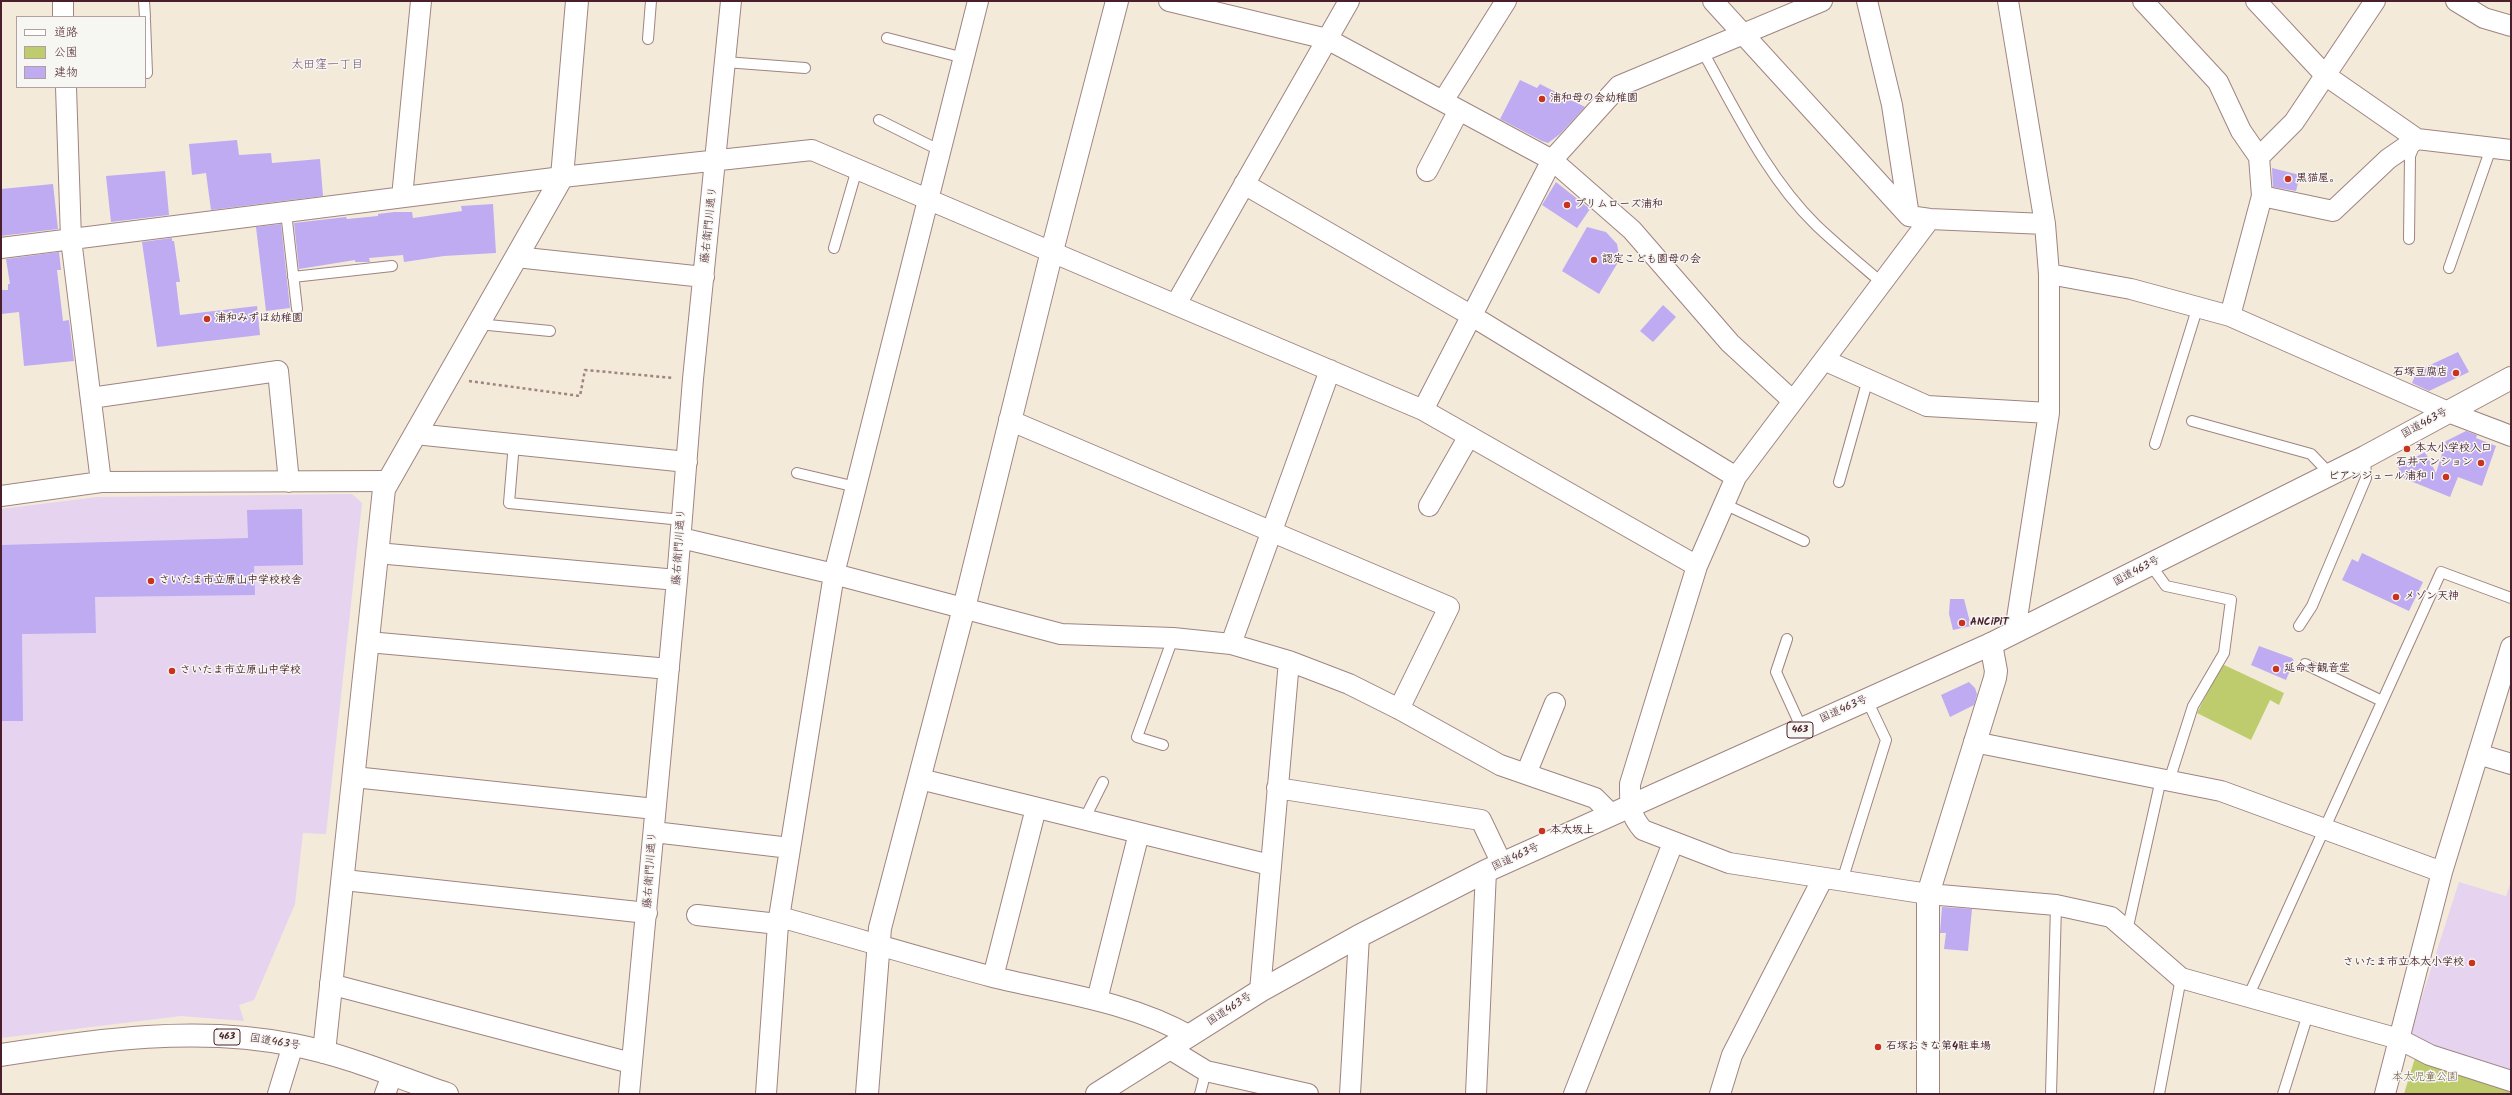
<!DOCTYPE html>
<meta charset="utf-8">
<style>
body{margin:0}
#map{position:relative;width:2512px;height:1095px;overflow:hidden;background:#f4ead9;font-family:Kalam,"Klee One",sans-serif}
canvas{display:block}
.frame{position:absolute;inset:0;border:2px solid #4a1f2b;pointer-events:none}
.legend{position:absolute;left:16px;top:16px;width:130px;height:72px;box-sizing:border-box;background:#f6f6f2;border:1px solid #b1a0a2;margin:0;padding:5px 7px;list-style:none;font-size:12px;color:#4a1f2b}
.legend li{display:flex;align-items:center;gap:8px;height:20px}
.legend b{width:20px;border:1px solid #b1a0a2}
</style>
<div id="map">
<canvas width="2512" height="1095"></canvas>
<div class="frame"></div>
<ul class="legend">
<li><b style="height:5px;background:#fff"></b>道路</li>
<li><b style="height:11px;background:#becc6e"></b>公園</li>
<li><b style="height:11px;background:#beabf1"></b>建物</li>
</ul>
</div>
<script>
const g = document.querySelector('canvas').getContext('2d');
g.lineJoin = 'round';
function fillPath(path, color) { g.fillStyle = color; g.fill(path, 'evenodd'); }
function trace(path, color, width, dash) { g.strokeStyle = color; g.lineWidth = width; g.lineCap = dash ? 'butt' : 'round'; g.setLineDash(dash || []); g.stroke(path); }
function label(font, color, halo, rows, align = 'center') {
  g.font = font + ' Kalam,"Klee One",sans-serif'; g.lineWidth = 3; g.setLineDash([]); g.textBaseline = 'middle'; g.strokeStyle = halo; g.fillStyle = color; for (const [text, x, y, turn = 0] of rows) {
    g.save(); g.translate(x, y); g.rotate((+turn || 0) * Math.PI / 180); g.textAlign = isNaN(turn) ? turn : align; if (halo) g.strokeText(text, 0, 0); g.fillText(text, 0, 0); g.restore();
  }
}
fillPath(new Path2D(`
 M 352,494 L 362,503 L 326,834 L 303,833 L 295,904 L 254,1000 L 239,1005 L 244,1021 L 181,1016 L 1,1038 L 1,509 L 97,497 Z
 M 2459,882 L 2506,896 L 2511,882 L 2511,1076 L 2417,1041 L 2411,1031 Z`), '#e6d3f0');
fillPath(new Path2D(`
 M 2222,664 L 2284,693 L 2279,705 L 2270,700 L 2251,740 L 2197,713 Z
 M 2415,1058 L 2511,1091 L 2511,1094 L 2404,1094 Z`), '#becc6e');
fillPath(new Path2D(`
 M 1520,80 L 1537,88 L 1540,84 L 1585,107 L 1560,134 L 1548,143 L 1542,141 L 1500,119 Z
 M 237,140 L 239,155 L 271,153 L 272,163 L 320,159 L 323,196 L 211,210 L 206,173 L 192,175 L 189,144 Z
 M 2272,168 L 2300,175 L 2296,191 L 2273,187 Z
 M 165,171 L 169,215 L 111,222 L 106,176 Z
 M 1556,182 L 1590,209 L 1577,228 L 1542,205 Z
 M 53,184 L 58,229 L 1,236 L 1,189 Z
 M 493,204 L 496,253 L 444,256 L 404,262 L 403,255 L 369,258 L 370,262 L 355,262 L 355,260 L 299,269 L 294,223 L 346,217 L 347,219 L 378,216 L 378,214 L 394,212 L 412,212 L 413,218 L 462,211 L 461,206 Z
 M 281,224 L 290,308 L 266,311 L 256,227 Z
 M 1587,227 L 1606,232 L 1617,244 L 1619,254 L 1617,264 L 1599,294 L 1562,271 Z
 M 172,238 L 172,241 L 174,241 L 180,282 L 176,282 L 180,315 L 257,306 L 260,335 L 157,347 L 142,242 Z
 M 59,252 L 61,270 L 57,270 L 63,321 L 69,320 L 74,361 L 24,366 L 19,312 L 1,314 L 1,290 L 8,290 L 8,284 L 10,284 L 6,259 Z
 M 1663,305 L 1676,317 L 1653,342 L 1640,331 Z
 M 2458,352 L 2469,372 L 2429,391 L 2412,383 L 2417,371 Z
 M 2466,431 L 2477,435 L 2476,438 L 2496,446 L 2482,486 L 2458,477 L 2450,497 L 2408,480 L 2405,481 L 2398,467 L 2425,452 L 2436,473 L 2446,441 Z
 M 302,509 L 303,565 L 254,566 L 255,595 L 95,597 L 96,633 L 22,634 L 23,721 L 1,721 L 1,545 L 248,538 L 247,510 Z
 M 2362,553 L 2423,582 L 2409,611 L 2342,580 L 2352,559 L 2358,562 Z
 M 1950,599 L 1964,599 L 1971,626 L 1953,630 L 1949,614 Z
 M 2259,646 L 2292,658 L 2294,661 L 2286,680 L 2251,665 Z
 M 1969,682 L 1975,688 L 1977,694 L 1974,705 L 1950,717 L 1941,695 Z
 M 1942,907 L 1972,909 L 1968,951 L 1944,949 L 1946,933 L 1940,933 Z`), '#beabf1');
const service = new Path2D(`
 M 144,1 L 145,17
 M 145,20 L 147,73
 M 887,38 L 964,58
 M 648,39 L 651,1
 M 1703,52 C 1736,111 1767,177 1816,225 C 1837,245 1860,264 1882,283
 M 725,62 L 805,68
 M 879,120 L 941,151
 M 286,212 L 297,309
 M 2409,239 L 2410,156 L 2415,144
 M 834,248 L 857,169
 M 2449,268 L 2491,148
 M 293,277 L 392,266
 M 478,324 L 550,331
 M 2192,421 L 2311,454 L 2330,474
 M 514,443 L 509,503 L 682,520
 M 2155,444 L 2198,306
 M 797,473 L 856,487
 M 1839,482 L 1868,379
 M 1724,504 L 1804,541
 M 2150,564 L 2166,586 L 2231,600 L 2224,653 L 2193,706 L 2169,781
 M 2299,626 L 2312,606 L 2366,478 L 2365,457
 M 1787,639 L 1776,672 L 1802,729
 M 2305,664 L 2382,701
 M 1163,745 L 1137,737 L 1173,638
 M 1084,820 L 1103,782
 M 1842,881 L 1886,740 L 1867,700
 M 2127,931 L 2161,779
 M 2248,997 L 2441,572 L 2511,598
 M 1200,1094 L 1206,1071
 M 2051,1094 L 2056,905
 M 2159,1094 L 2181,978
 M 2283,1094 L 2308,1014`);
const minor = new Path2D(`
 M 63,1 L 63,17
 M 1169,1 L 1327,39 L 1552,160 L 1632,230 L 1730,343 L 1793,401
 M 1713,1 L 1909,216 L 1930,219 L 2045,224
 M 1867,1 L 1892,105 L 1909,216
 M 2008,1 L 2045,224 L 2049,274 L 2049,413 L 2015,631
 M 2143,1 L 2218,82 L 2241,131 L 2259,157 L 2262,196 L 2230,316
 M 2256,1 L 2325,75 L 2417,139 L 2511,150
 M 2456,1 L 2484,18 L 2511,26
 M 66,87 L 71,239 L 101,482
 M 1443,101 L 1506,1
 M 2259,157 L 2294,122 L 2375,1
 M 1427,171 L 1459,110
 M 1244,184 L 1472,316 L 1736,477
 M 2262,196 L 2333,211 L 2388,159 L 2417,139
 M 402,197 L 421,1
 M 1930,219 L 1736,477 L 1697,566 L 1630,784 C 1630,804 1629,814 1643,830 L 1729,863 L 1928,894 L 2056,905 L 2111,917 L 2181,978 L 2399,1039 L 2430,1055 L 2511,1081
 M 1,248 L 562,177 L 812,150 L 1423,410 L 1697,566
 M 516,257 L 704,277
 M 2049,274 L 2131,289 L 2230,316 L 2448,412 L 2511,436
 M 1176,304 L 1349,1
 M 1824,360 L 1927,406 L 2049,413
 M 91,398 L 278,371 L 289,482
 M 1423,410 L 1552,160 L 1619,86 L 1822,1
 M 1009,420 L 1449,607 L 1399,709
 M 415,434 L 687,462
 M 1,496 L 101,482 L 389,481
 M 1429,506 L 1469,436
 M 681,538 L 834,574 L 1061,634 L 1173,638 L 1231,644 L 1289,661 L 1349,684 L 1399,709 L 1500,765 L 1595,798 L 1611,814
 M 377,553 L 677,580
 M 368,642 L 669,669
 M 1231,644 L 1330,370
 M 1974,742 L 2221,791 L 2442,872
 M 2478,754 L 2511,764
 M 1526,774 L 1555,703
 M 354,777 L 655,809
 M 920,779 L 1270,865
 M 1277,788 L 1481,820 L 1502,864
 M 654,832 L 790,848
 M 344,880 L 647,913
 M 697,915 L 778,924 L 787,919 C 856,938 924,959 993,977 C 1059,993 1131,1002 1190,1036
 M 993,977 L 1036,808
 M 330,984 L 631,1063
 M 1260,991 L 1289,661
 M 1097,1000 L 1139,833
 M 1170,1049 L 1206,1071 L 1308,1094
 M 278,1094 L 293,1045
 M 385,1094 L 392,1075
 M 629,1094 L 677,580 L 693,379 L 731,1
 M 766,1094 L 778,924 L 834,574 L 978,1
 M 1350,1094 L 1359,936
 M 1476,1094 L 1486,871
 M 1574,1094 L 1673,843
 M 1720,1094 L 1732,1055 L 1823,878
 M 2385,1094 L 2442,872 L 2511,647`);
const tertiary = new Path2D(`
 M 324,1052 L 384,489 L 562,177 L 577,1
 M 867,1094 L 880,928 L 964,608 L 1052,251 L 1117,1
 M 1928,1094 L 1928,894 L 1995,678 L 1996,671 L 1991,644`);
const trunk = new Path2D(`
 M 1,1055 C 96,1040 198,1025 294,1045 C 346,1055 397,1077 447,1094
 M 1097,1094 L 1260,991 L 1359,936 L 1486,871 L 1991,644 L 2365,457 L 2511,378`);
trace(service, '#9f8482', 12);
trace(minor, '#9f8482', 22);
trace(tertiary, '#9f8482', 24);
trace(trunk, '#9f8482', 24);
trace(new Path2D(`
 M 469,381 L 580,396 L 585,370 L 674,378`), '#9f8482', 2.5, [3, 3]);
trace(service, '#fff', 10);
trace(minor, '#fff', 20);
trace(tertiary, '#fff', 22);
trace(trunk, '#fff', 22);
for (const [x, y, r, color] of [
 [1542,99,4,"#c8321e"],
 [2288,179,4,"#c8321e"],
 [1567,205,4,"#c8321e"],
 [1594,260,4,"#c8321e"],
 [207,319,4,"#c8321e"],
 [2456,373,4,"#c8321e"],
 [2407,449,4,"#c8321e"],
 [2481,463,4,"#c8321e"],
 [2446,477,4,"#c8321e"],
 [151,581,4,"#c8321e"],
 [2396,597,4,"#c8321e"],
 [1962,623,4,"#c8321e"],
 [2276,669,4,"#c8321e"],
 [172,671,4,"#c8321e"],
 [1542,831,4,"#c8321e"],
 [2472,963,4,"#c8321e"],
 [1878,1047,4,"#c8321e"]
]) { const dot = new Path2D(); dot.arc(x, y, r, 0, 2 * Math.PI); g.fillStyle = color; g.fill(dot); trace(dot, '#f6f6f2', 1.5); }
for (const [x, y, w] of [
 [1800,730,26],
 [227,1037,26]
]) { const box = new Path2D(); box.roundRect(x - w / 2, y - 8, w, 16, 3); g.fillStyle = '#f6f6f2'; g.fill(box); trace(box, '#4a1f2b', 1); }
label('bold 10px', '#4a1f2b', null, [
 ["463",1800,730],
 ["463",227,1037]
]);
label('bold 11px', '#4a1f2b', '#f6f6f2', [
 ["浦和母の会幼稚園",1550,99],
 ["黒猫屋。",2296,179],
 ["プリムローズ浦和",1575,205],
 ["認定こども園母の会",1602,260],
 ["浦和みずほ幼稚園",215,319],
 ["石塚豆腐店",2448,373,"right"],
 ["本太小学校入口",2415,449],
 ["石井マンション",2473,463,"right"],
 ["ビアンジュール浦和Ⅰ",2438,477,"right"],
 ["さいたま市立原山中学校校舎",159,581],
 ["メゾン天神",2404,597],
 ["ANCiPiT",1970,623],
 ["延命寺観音堂",2284,669],
 ["さいたま市立原山中学校",180,671],
 ["本太坂上",1550,831],
 ["さいたま市立本太小学校",2464,963,"right"],
 ["石塚おきな第4駐車場",1886,1047]
], 'left');
label('11px', '#4a1f2b', '#f6f6f2', [
 ["藤右衛門川通り",710,225,-84],
 ["国道463号",2425,424,-29],
 ["藤右衛門川通り",680,547,-86],
 ["国道463号",2137,572,-28],
 ["国道463号",1844,710,-24],
 ["国道463号",1516,858,-25],
 ["藤右衛門川通り",651,870,-86],
 ["国道463号",1230,1010,-33],
 ["国道463号",275,1043,9]
]);
label('11px', '#6d533f', '#f6f6f2', [
 ["本太児童公園",2425,1078]
]);
label('12px', '#735070', '#f6f6f2', [
 ["太田窪一丁目",327,66]
]);
</script>
